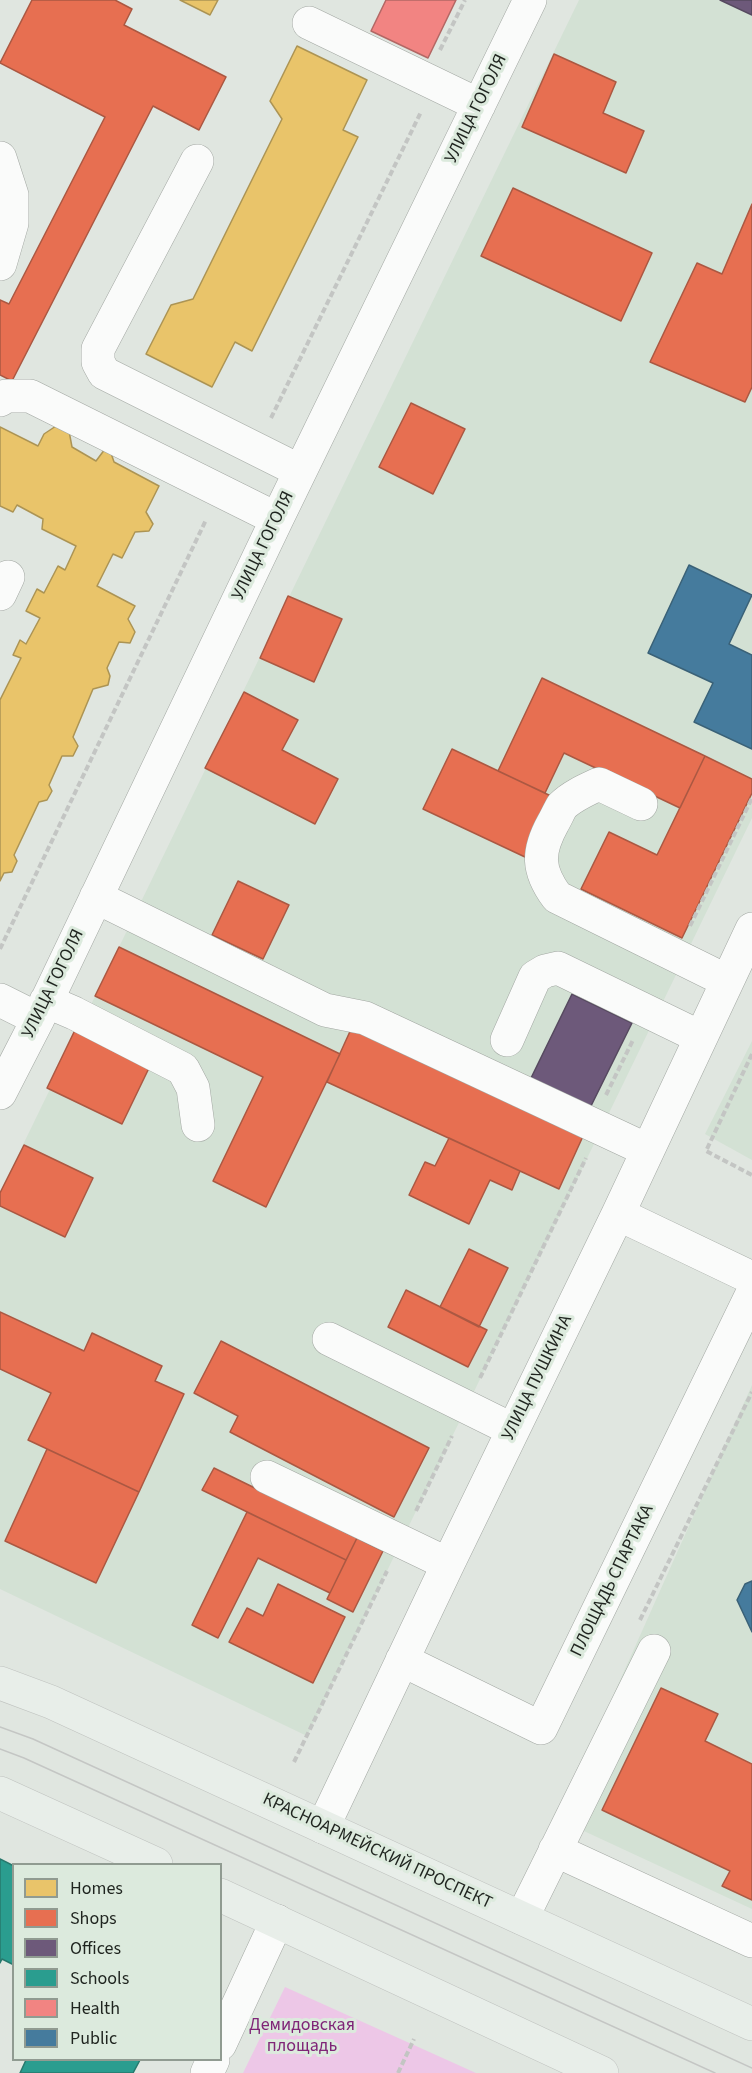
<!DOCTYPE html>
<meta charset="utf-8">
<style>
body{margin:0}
#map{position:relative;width:752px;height:2073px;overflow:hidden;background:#e0e6e0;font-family:"Source Sans 3",sans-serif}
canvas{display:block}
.legend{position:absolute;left:12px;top:1863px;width:210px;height:198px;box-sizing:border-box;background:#dceadd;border:2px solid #909b91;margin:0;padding:8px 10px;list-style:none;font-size:18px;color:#1f241f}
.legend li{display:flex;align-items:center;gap:12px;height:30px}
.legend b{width:30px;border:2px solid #909b91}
</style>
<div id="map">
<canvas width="752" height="2073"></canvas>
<ul class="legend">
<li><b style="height:16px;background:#e9c46a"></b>Homes</li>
<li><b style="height:16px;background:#e76f51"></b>Shops</li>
<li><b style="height:16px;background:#6d597a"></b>Offices</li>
<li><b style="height:16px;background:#2a9d8f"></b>Schools</li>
<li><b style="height:16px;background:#f28482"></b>Health</li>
<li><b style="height:16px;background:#457b9d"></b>Public</li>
</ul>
</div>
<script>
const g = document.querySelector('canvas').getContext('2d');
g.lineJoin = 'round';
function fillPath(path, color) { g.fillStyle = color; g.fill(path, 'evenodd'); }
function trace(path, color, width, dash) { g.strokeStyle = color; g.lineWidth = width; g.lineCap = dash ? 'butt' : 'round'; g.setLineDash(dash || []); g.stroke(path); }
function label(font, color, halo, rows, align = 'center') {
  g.font = font + ' "Source Sans 3",sans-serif'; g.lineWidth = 6; g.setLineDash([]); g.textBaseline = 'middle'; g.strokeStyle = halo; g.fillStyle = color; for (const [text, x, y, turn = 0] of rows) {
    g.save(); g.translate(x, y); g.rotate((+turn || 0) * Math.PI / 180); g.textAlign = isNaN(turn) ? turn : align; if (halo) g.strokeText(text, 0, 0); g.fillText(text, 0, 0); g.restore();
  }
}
fillPath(new Path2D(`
 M 579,0 L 752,0 L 752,818 L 307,1736 L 0,1589 L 0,1192 Z
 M 752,1041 L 752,1160 L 705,1134 Z
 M 752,1385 L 752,1909 L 558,1819 Z`), '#d3e1d4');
fillPath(new Path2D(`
 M 285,1987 L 476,2073 L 243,2073 Z`), '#edc7e7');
const homes = new Path2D(`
 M 180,0 L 218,0 L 210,15 Z
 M 297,46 L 367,80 L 343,130 L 358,137 L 252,351 L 235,342 L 212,387 L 146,354 L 171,305 L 193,299 L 282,119 L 270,101 Z
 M 56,426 L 69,431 L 72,447 L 96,461 L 105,449 L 111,453 L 114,462 L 159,486 L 146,512 L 153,524 L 149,531 L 135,532 L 122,558 L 113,554 L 97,586 L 135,606 L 128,619 L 135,632 L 130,643 L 119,642 L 107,668 L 110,676 L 108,685 L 93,689 L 73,737 L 78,746 L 73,756 L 62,756 L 49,785 L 52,791 L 47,800 L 39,802 L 14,855 L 17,861 L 12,872 L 4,873 L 0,881 L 0,700 L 21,658 L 13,655 L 20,640 L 26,644 L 40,618 L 26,611 L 37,589 L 44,593 L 58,566 L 65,570 L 76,546 L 42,529 L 43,519 L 17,505 L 13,512 L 0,506 L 0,427 L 38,446 L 44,434 Z`);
fillPath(homes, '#e9c46a');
trace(homes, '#ac9454', 1.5);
const shops = new Path2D(`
 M 32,0 L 115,0 L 132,9 L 124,25 L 226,77 L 199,130 L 153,106 L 12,381 L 0,375 L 0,300 L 9,304 L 105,117 L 0,63 Z
 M 554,54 L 616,82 L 603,113 L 644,131 L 626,173 L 522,127 Z
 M 513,188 L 652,253 L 621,321 L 481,256 Z
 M 752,204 L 752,387 L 745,402 L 650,362 L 697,263 L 722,274 Z
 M 411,403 L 465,429 L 433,494 L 379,467 Z
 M 288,596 L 342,619 L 314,682 L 260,658 Z
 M 542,678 L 705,756 L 680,808 L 564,753 L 545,793 L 498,771 Z
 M 244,692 L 298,720 L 282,750 L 338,779 L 315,824 L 205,768 Z
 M 452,749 L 553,797 L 525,857 L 423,809 Z
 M 705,756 L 752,779 L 752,793 L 682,938 L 581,889 L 609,832 L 657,855 Z
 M 238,881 L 289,905 L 263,959 L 212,935 Z
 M 119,947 L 340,1054 L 266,1207 L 213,1181 L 263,1077 L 95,996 Z
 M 352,1027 L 584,1134 L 559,1189 L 327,1082 Z
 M 75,1030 L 150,1066 L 122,1124 L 47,1088 Z
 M 449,1138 L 520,1171 L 512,1190 L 490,1180 L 469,1224 L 409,1195 L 425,1162 L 435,1166 Z
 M 24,1145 L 93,1178 L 65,1237 L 0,1206 L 0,1193 Z
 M 469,1249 L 508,1268 L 479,1327 L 440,1307 Z
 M 406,1290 L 487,1330 L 468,1367 L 388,1327 Z
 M 0,1312 L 84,1351 L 92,1333 L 162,1366 L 155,1381 L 184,1394 L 139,1492 L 28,1440 L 51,1393 L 0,1369 Z
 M 221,1341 L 429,1448 L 394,1517 L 230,1432 L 238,1416 L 194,1393 Z
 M 47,1449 L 139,1492 L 96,1583 L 5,1541 Z
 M 214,1468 L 357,1538 L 346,1560 L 202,1490 Z
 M 247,1512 L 346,1560 L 330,1593 L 258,1558 L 218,1638 L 192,1625 Z
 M 357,1538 L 383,1551 L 353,1612 L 327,1599 Z
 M 278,1584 L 345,1617 L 313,1683 L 229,1642 L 247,1608 L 263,1616 Z
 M 661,1688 L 718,1714 L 705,1741 L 752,1764 L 752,1900 L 722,1886 L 730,1871 L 602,1810 Z`);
fillPath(shops, '#e76f51');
trace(shops, '#ab5842', 1.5);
const offices = new Path2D(`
 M 720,0 L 752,0 L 752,15 Z
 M 572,994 L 632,1023 L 590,1108 L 531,1078 Z`);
fillPath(offices, '#6d597a');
trace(offices, '#56495f', 1.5);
const schools = new Path2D(`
 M 0,1859 L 14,1866 L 14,1965 L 2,1959 L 0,1963 Z
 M 26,2060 L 140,2060 L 133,2073 L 20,2073 Z`);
fillPath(schools, '#2a9d8f');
trace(schools, '#27796d', 1.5);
const health = new Path2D(`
 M 386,0 L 456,0 L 428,58 L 371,31 Z`);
fillPath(health, '#f28482');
trace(health, '#b36764', 1.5);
const public = new Path2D(`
 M 689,565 L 752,595 L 729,644 L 752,655 L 752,749 L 694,722 L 713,683 L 648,653 Z
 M 752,1581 L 752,1632 L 737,1600 L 745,1584 Z`);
fillPath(public, '#457b9d');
trace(public, '#3a6177', 1.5);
const minor = new Path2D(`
 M 309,23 L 479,105
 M 0,158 L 12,195 L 12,223 L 0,264
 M 197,161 L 98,349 L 98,362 L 104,373 L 300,471
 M 0,400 L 6,396 L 30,396 L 277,519
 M 0,594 L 8,577
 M 641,804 L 599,784 C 586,790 572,796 562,806 C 559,811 556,818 553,823 C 537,852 537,870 557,897 L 727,981
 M 96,897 L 325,1010 L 365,1018 L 647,1150
 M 0,1000 L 38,1019
 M 46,1001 L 74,1013 L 183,1069 L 193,1088 L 198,1125
 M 507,1040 L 535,977 L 545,971 L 558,968 L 700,1037
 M 0,1093 L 38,1019 L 277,519 L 530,0
 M 618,1214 L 752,1278
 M 329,1339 L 513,1430
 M 267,1477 L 448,1564
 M 402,1660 L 541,1728 L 752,1294
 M 323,1827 L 448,1564 L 618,1214 L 752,929
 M 555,1850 L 752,1941
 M 522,1918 L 654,1651
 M 220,2044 L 277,1921
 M 207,2073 L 213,2060`);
const major = new Path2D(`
 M 0,1683 L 51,1702 L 752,2024
 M 0,1793 L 156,1864
 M 220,1895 L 602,2073`);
trace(minor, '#a2a7a2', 34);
trace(major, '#bfc2bf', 34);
trace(new Path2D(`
 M 440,50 L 465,0
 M 271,418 L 421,112
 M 690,926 L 752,798
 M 0,949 L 206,520
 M 752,1054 L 706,1151 L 752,1175
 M 606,1095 L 633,1040
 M 480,1378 L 586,1158
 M 416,1511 L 452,1436
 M 640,1620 L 752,1392
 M 294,1762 L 387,1571
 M 398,2073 L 414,2039`), '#c3c5c3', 4, [6, 3]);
trace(minor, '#fafbfa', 33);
trace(major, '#e8eee9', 33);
trace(new Path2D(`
 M 0,1727 L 33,1739 L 752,2068
 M 0,1749 L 24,1758 L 715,2073`), '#c4c6c4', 1.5);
label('18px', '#1f241f', '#dceadd', [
 ["УЛИЦА ГОГОЛЯ",477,109,-64],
 ["УЛИЦА ГОГОЛЯ",264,546,-64],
 ["УЛИЦА ГОГОЛЯ",54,984,-64],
 ["УЛИЦА ПУШКИНА",538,1378,-64],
 ["ПЛОЩАДЬ СПАРТАКА",613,1581,-64],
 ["КРАСНОАРМЕЙСКИЙ ПРОСПЕКТ",377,1852,25]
]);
label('18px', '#7f2577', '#dceadd', [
 ["Демидовская",302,2026],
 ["площадь",302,2047]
]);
</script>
